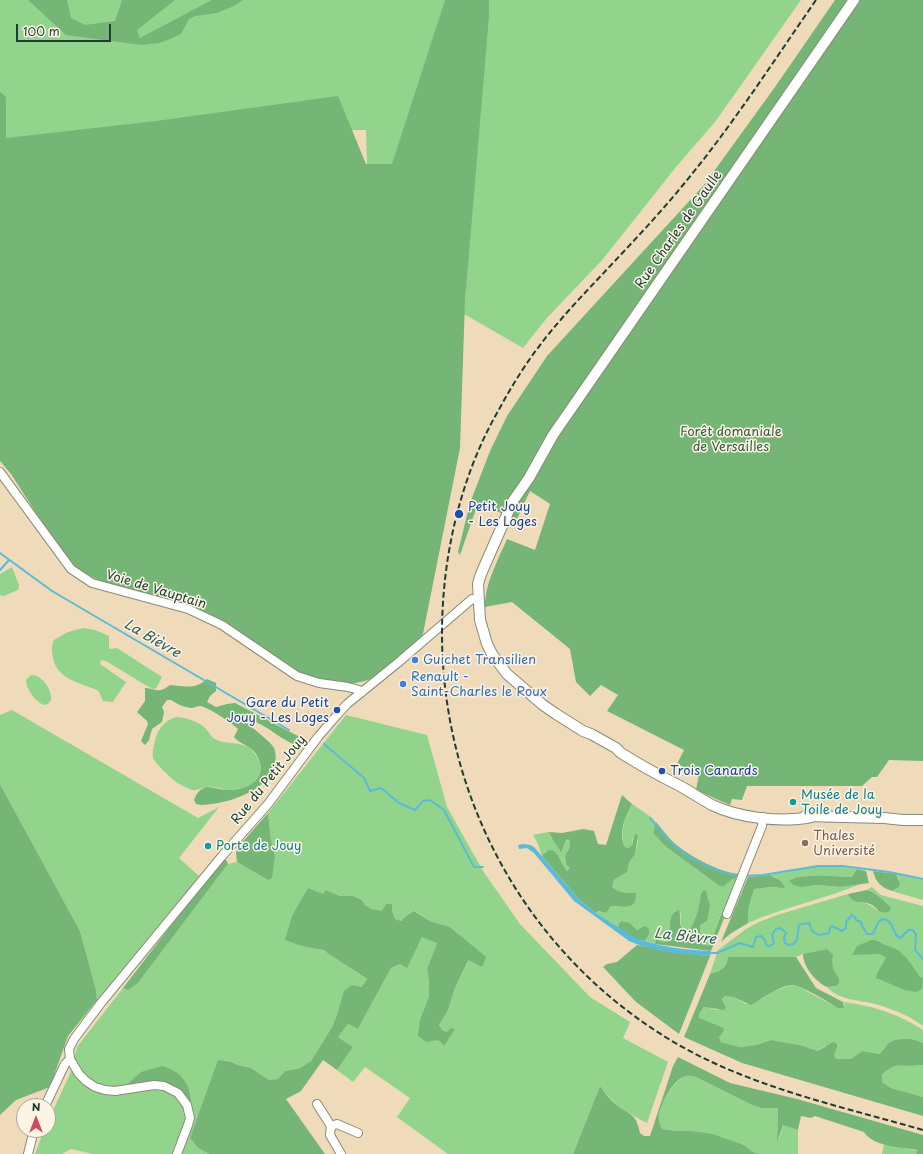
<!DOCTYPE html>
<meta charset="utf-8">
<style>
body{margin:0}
#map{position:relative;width:923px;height:1154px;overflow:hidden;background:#efdbb9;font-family:"Playpen Sans",sans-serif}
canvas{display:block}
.north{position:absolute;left:16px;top:1098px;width:40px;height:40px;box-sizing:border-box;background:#fcf5e5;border:1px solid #a4ab9e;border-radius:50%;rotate:0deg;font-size:11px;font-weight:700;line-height:16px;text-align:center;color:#1f3d34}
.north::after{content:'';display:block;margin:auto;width:14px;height:18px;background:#d1495b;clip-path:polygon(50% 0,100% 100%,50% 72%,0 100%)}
.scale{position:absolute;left:16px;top:24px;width:95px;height:18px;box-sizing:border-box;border:2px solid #1f3d34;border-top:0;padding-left:5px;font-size:12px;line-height:14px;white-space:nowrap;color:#1f3d34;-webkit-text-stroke:3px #fcf5e5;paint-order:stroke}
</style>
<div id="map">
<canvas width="923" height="1154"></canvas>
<div class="north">N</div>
<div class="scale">100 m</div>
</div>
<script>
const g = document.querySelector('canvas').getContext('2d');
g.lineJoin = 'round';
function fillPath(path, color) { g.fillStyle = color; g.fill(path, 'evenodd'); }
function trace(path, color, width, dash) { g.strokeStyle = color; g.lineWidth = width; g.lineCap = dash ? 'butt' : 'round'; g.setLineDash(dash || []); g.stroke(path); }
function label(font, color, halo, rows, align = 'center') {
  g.font = font + ' "Playpen Sans",sans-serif'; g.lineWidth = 3; g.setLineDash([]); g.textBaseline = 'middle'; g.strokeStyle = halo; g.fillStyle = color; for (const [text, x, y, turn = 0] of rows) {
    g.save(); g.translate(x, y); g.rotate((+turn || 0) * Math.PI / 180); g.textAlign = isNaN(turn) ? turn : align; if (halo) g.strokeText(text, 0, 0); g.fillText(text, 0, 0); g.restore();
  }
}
fillPath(new Path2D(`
 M 0,0 L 471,0 L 427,78 L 392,165 L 367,164 L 366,130 L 296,130 L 0,155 Z
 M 486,0 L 801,0 L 715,122 L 676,167 L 603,259 L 546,319 L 523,348 L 464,314 Z
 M 12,567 L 19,585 L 18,590 L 4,596 L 0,595 L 0,574 Z
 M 83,628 L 95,630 L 109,636 L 109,649 L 117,648 L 162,677 L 157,687 L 154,689 L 147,686 L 106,661 L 101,660 L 100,664 L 126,682 L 113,702 L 103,701 L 99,692 L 97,690 C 80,683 57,679 53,658 C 52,652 51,646 54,640 L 68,632 Z
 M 31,675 C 42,675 52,689 51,700 L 48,704 L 44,705 C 36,702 26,689 26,680 Z
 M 12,710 L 198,818 L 219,807 L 179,858 L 199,876 L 97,1000 L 96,990 L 80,931 L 0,784 L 0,715 Z
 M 346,715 L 427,735 L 447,807 L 483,871 L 520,924 L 590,997 L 630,1022 L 623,1038 L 668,1062 L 647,1123 C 626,1112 614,1105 600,1086 L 573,1154 L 448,1154 L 397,1117 L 410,1098 L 365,1067 L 353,1082 L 337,1070 L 353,1047 L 338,1037 L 348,1024 L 358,1029 L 391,968 L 400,964 L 407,967 L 422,936 L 437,943 L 427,969 L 429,982 L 429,997 L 438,1040 L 444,1046 L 447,1032 L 442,1030 L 439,1025 L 448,1010 L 455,988 L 469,960 L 462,937 L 450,927 L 430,921 L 415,911 L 406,916 L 402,921 L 395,920 L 392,911 L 386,904 L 382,912 L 371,909 L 365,905 L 362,900 L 353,896 L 340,896 L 326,890 L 302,946 C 309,947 318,948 324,951 C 340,958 352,971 367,979 L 337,1015 L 332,1027 L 311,1061 L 300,1068 L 285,1071 L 278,1079 L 269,1080 L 251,1068 L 238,1065 L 231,1062 L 204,1102 L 190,1138 L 198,1148 L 209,1154 L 93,1154 L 71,1149 L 62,1154 L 35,1154 L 44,1130 L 48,1130 L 48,1121 L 70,1074 L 77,1047 L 123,988 L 128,990 L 138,983 L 228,864 L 237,862 L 268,880 L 275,856 L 271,840 L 268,813 Z
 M 177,717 C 185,717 200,722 205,728 C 209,732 211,737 215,739 C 225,745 237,741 248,747 C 253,750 256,755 259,761 C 266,782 249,788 231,790 C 223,790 215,786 207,787 C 202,787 198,791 192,790 C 187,788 181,785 176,782 C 171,778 154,762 153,758 C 152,754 153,749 154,745 C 156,732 163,720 177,717 Z
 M 632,804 L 651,817 L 656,822 L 653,833 L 665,846 L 718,885 L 723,887 L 733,879 L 739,878 L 727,911 L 722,910 L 710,944 L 708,946 L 701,943 C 702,936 700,931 700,925 C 708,919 710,906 708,896 L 700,898 C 700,908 696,922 689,930 C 679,929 680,921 681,913 L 676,911 L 670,919 L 670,941 L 663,942 L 656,939 L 655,944 L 645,941 L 647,938 L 645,927 L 637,930 L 630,923 L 622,921 L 619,923 L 618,927 L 596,913 L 609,908 L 611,906 L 633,905 L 636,893 C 627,893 619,893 612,887 L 614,880 L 627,872 L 629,863 L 635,854 L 638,840 L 633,838 L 632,845 L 629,848 L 625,847 C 619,833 625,817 632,804 Z
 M 549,832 C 552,841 556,843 564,846 L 568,839 L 570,841 L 570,846 L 567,851 L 570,868 L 567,871 L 559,857 L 546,851 L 542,856 L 537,842 L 533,835 Z
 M 817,866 L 841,867 L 857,869 L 852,877 L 807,876 L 790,879 L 793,885 L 809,886 L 816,885 L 841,887 L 861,884 C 824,899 785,907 748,923 L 748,914 L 749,906 L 754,889 L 771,887 L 778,888 L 777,878 L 769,875 Z
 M 896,874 L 923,880 L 923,900 L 892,891 L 899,887 L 899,879 Z
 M 872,887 L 881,895 L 923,906 L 923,1026 C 910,1016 895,1010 879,1005 C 862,1000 839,1001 827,987 L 836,986 L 839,978 C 834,971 831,966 833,958 L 827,949 L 803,954 L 796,957 L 728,957 C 725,968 721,971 710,974 L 718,950 L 746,929 L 759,922 L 777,915 L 848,894 L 850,898 C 860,903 869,902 878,911 L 881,899 L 870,890 L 867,890 Z
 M 790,985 L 799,987 L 838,1008 L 845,1005 L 843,1002 C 871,1005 899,1014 923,1030 L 923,1043 C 914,1038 900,1037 890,1042 C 886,1044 882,1051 879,1054 L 862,1051 L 851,1059 L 836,1059 L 834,1055 L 837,1048 L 825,1046 L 818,1051 L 800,1045 L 771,1040 L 756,1045 L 740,1047 L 721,1042 L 719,1037 L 720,1035 L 699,1018 L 699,1014 L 704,1007 L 718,1010 L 725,1004 L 722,998 L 725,996 L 733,997 L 746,1004 L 762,999 L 772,992 Z
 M 905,1065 L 917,1066 L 923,1065 L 923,1097 L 891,1088 L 882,1082 L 882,1075 C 889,1067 895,1066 905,1065 Z
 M 685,1076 L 690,1076 L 698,1078 L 752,1105 L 761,1108 L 778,1108 L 777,1142 L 779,1139 L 783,1125 L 798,1130 L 798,1154 L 760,1154 L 753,1152 L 744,1145 L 692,1131 L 677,1131 L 662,1129 C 661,1126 659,1123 659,1120 C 659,1105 672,1083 685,1076 Z
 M 884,1144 L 917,1151 L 916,1154 L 882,1154 Z`), '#92d48b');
fillPath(new Path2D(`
 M 28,0 L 67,0 L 71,18 L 85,25 L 115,21 L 122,0 L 175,0 L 137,30 L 140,38 L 212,0 L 243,0 L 234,6 L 217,13 L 195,16 L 189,19 L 181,34 L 170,39 L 159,43 L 141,45 L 66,35 Z
 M 445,0 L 489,0 L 489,16 L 465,301 L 460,448 L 422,639 C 407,651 392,665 376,676 C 351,691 317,681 293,669 L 208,613 L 193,607 L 98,580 L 80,570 L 73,564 L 56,544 L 11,474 L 0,461 L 0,92 L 6,97 L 6,138 L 156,121 L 338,96 L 366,164 L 392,164 Z
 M 835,0 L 923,0 L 923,761 L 889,760 L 877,777 L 872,777 L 862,786 L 747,786 L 742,800 L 732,799 L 730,805 L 696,790 L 699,774 L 677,764 L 684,750 L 607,711 L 618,695 L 601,685 L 590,696 L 576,682 L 570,649 L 512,602 L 485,607 C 485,583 498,560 507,539 L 535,550 L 550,504 L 530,491 L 516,521 L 499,512 L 478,503 L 460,555 L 458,552 L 470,503 L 490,451 L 507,416 L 547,356 L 704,185 L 775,87 Z
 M 207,679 L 216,683 L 216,691 L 210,696 L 207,702 L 216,707 L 227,704 L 235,703 L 296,735 L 304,738 L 299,746 C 281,741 268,725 250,720 L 249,725 C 255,730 271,742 274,748 C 276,753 276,758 275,763 C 268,792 227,804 201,805 L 196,804 L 194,800 C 197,793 199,789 207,787 C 214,787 221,790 228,790 C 251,790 270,777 256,754 C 250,745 241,745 234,737 L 238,729 C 232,723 208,707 200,706 C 197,706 194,708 191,708 C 183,707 177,704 171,700 L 167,700 L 162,707 L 164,712 L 162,722 L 152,729 L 149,740 L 145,745 L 141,741 L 148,724 L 147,721 L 137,712 L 145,701 L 145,688 C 158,689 158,694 170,685 C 185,686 195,690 207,679 Z
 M 0,784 L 80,931 L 96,990 L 97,1000 L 68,1036 L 50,1087 L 16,1100 L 0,1115 Z
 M 622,795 L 632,804 C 625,817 618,833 625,847 L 629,848 L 632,845 L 635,834 L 638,835 L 635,854 L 629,863 L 627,872 L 614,880 L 612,887 C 619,893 627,893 636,893 C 636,912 625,905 611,906 L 606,913 L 599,911 L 596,913 L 578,898 L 542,856 C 555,840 560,862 567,871 L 570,868 L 566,864 L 566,859 L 565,856 L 570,846 L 570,841 L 568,839 L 566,841 L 561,852 C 557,845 552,840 549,832 L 562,833 L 583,829 L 594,831 L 598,844 L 606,845 Z
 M 268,813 L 271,840 L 275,856 L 272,878 L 268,880 L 237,862 L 236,853 L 239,846 Z
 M 656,822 C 662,829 668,837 674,843 C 689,856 722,874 741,874 L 739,878 L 733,879 L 723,887 L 718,885 L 665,846 L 653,833 Z
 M 223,858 L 227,861 L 228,864 L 138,983 L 128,990 L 123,988 Z
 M 857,869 L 866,871 L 869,883 L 841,887 L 816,885 L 802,887 L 793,885 L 789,880 C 809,873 831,877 852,877 Z
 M 873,871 L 896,874 L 900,883 L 899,887 L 892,891 C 881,887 876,883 873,871 Z
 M 769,875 C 776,878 782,880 785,888 L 771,887 L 754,889 L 749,906 L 748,914 L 748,923 L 730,934 L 721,942 L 748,877 Z
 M 308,888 L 323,894 L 326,890 L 340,896 L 353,896 L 362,900 L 365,905 L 371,909 L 382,911 L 386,904 L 392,904 L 392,911 L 395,919 L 401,921 L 406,916 L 414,911 L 430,921 L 450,927 L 486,957 L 482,967 L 469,960 L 467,963 L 455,988 L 448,1010 L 439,1025 L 442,1030 L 447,1032 L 451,1028 L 455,1029 L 444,1046 L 438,1040 L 426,1042 L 418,1036 L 420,1020 L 429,997 L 429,982 L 427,969 L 437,943 L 422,937 L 407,968 L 400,964 L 391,968 L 358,1029 L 348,1024 L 338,1037 L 353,1047 L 337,1070 L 323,1060 L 301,1091 L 286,1099 L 325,1154 L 209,1154 L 198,1148 L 190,1138 L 218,1060 L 231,1062 L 238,1065 L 251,1068 L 269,1080 L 278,1079 L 285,1071 L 300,1068 L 311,1061 L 332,1027 L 337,1015 L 344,991 L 352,985 L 361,987 L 367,979 L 323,950 L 302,946 L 285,940 L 292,916 Z
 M 704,890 L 706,891 L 710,905 L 707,921 L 700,925 C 700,931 702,937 701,943 L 708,946 L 710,944 L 723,909 L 727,911 L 711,951 L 655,944 L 656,939 L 663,942 L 670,941 C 672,930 665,915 679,910 C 682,918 676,930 689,930 C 694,924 698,913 699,905 C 701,900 699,894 704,890 Z
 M 867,890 C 872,890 887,903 891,908 L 889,912 C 877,914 879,908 870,904 C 862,901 852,904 848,894 Z
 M 622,921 L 630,923 L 637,930 L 645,926 L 649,929 L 649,934 L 645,941 L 634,938 L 618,927 L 619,923 Z
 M 871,940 C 878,940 879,942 885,945 C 888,946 891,947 894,948 C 907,955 912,966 920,977 L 923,978 L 922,989 L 916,992 L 905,990 L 876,978 C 878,968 883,966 886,957 L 879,954 L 852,955 L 857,946 Z
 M 637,945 L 671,952 L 710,956 L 679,1034 L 636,1002 L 603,967 L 607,964 L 617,962 Z
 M 827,949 L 833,955 C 832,966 832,968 839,978 L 839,983 L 836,986 L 827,987 C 816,982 803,967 803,954 Z
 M 728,957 L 796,957 L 816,988 L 843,1002 L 844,1008 L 838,1008 C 828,1002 800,984 790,985 C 777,987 762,999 751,1005 L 733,997 L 725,996 L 722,999 L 726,1007 L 724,1010 L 704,1007 L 699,1014 L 699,1018 L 724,1028 L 723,1032 L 719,1037 L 721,1042 L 740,1047 L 756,1045 L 771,1040 L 800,1045 L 818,1051 L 833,1042 L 837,1044 L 837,1048 L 834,1055 L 836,1059 L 851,1059 L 862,1051 L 879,1054 C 883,1051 886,1044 890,1042 C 900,1037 914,1038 923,1043 L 923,1065 C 907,1068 895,1060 882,1075 L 882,1082 L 891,1088 L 923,1097 L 923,1116 L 742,1063 L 684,1037 L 710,974 C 721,971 726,968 728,957 Z
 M 678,1057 L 730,1083 L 797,1099 L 923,1135 L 923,1154 L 916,1154 L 917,1150 C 900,1147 874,1147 864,1132 L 815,1116 L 811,1118 L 801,1116 L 798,1130 L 783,1125 L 777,1143 L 778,1108 L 761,1108 L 752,1105 L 698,1078 C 694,1077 690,1075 686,1076 C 673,1079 658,1107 659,1120 C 659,1123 661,1126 662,1129 L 677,1131 L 692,1131 L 712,1134 L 744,1145 L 753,1152 L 760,1154 L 573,1154 L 600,1086 C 605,1093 610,1100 617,1105 C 631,1116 636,1113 640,1133 L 644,1136 L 650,1136 L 673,1066 Z
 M 162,1066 C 180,1071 190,1082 191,1102 L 189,1104 L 175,1089 L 129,1087 L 129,1083 L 141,1072 Z`), '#75b677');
fillPath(new Path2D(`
 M 523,844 L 530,845 L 534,847 L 578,898 L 596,913 L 634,937 C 657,947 686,950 711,951 L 710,956 C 683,954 653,952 629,941 L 574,901 L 534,853 L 527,848 L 519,849 L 518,845 Z`), '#5abbd8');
trace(new Path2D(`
 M 0,553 L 52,591 L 289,730
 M 0,570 L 9,560
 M 324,744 L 364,778 L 370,791 L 381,788 L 399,803 L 415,810 L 423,801 L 430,800 L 444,810 L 474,867 L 483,867
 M 650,818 C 658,828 666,838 675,846 C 690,860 719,873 739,876
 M 745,876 L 763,875 L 818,866 L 842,866 L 889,872 L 923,879
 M 709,953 L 717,953 L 740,943 L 753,947 L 756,937 L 761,936 L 765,940 L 766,945 L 770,946 L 774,943 L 772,935 L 775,930 L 779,928 L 783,930 L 786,933 L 784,938 L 785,943 L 789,945 L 794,944 L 797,939 L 799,925 L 802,924 L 809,923 L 812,931 L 819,935 L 829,933 L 830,928 L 832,926 L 842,931 L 846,928 L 846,922 L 852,915 L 855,917 L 856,920 L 861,922 L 862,926 L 867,934 L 873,934 L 878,923 L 882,919 C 892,920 892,928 897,936 L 901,938 L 908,930 L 913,930 L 916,935 L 915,950 L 923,959`), '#5abbd8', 2);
const minor = new Path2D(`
 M 0,472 L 71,569 L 92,583 L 188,609 L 222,625 L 297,676 L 319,683 L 348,687 L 359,690 L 362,692
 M 727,914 L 762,826 L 763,817
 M 317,1104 L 331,1126 L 337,1124 L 358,1133
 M 45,1106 L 65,1064 L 70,1059
 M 331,1126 L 330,1135 L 341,1154
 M 28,1154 L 34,1130
 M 177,1154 L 188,1125 L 190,1118 L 187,1105 L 178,1093 L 164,1086 L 154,1085 L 115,1091 L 105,1090 L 95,1087 L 86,1081 L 79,1074 L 70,1059 L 69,1049 L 74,1039 L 101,1003 L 222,856 L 268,804 L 318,737 L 337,715 L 347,704 L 400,661 L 472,599 L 479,600`);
const major = new Path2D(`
 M 805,816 L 884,818 L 903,820 L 923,820
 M 811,817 C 782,823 739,818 712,805 C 701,799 691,792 680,786 C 660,776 640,765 621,753 L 616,748 L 591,734 L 583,731 L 556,714 L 543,705 L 507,674 L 492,654 L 487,644 L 480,620 L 478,584 L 481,574 L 513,501 L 529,478 L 553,435 L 854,0`);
trace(minor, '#878c76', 10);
trace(major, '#878c76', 12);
trace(minor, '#fff', 8);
trace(major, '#fff', 10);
trace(new Path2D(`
 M 816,0 C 773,62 732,126 683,185 C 656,218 626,249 597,280 C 576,302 555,325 537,349 C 522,369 509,391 497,413 C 477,448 463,487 454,526 C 409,725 493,931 667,1038 C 745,1086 836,1105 923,1130`), '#1f3d34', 2, [6, 3]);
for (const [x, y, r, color] of [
 [459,514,5,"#1a4fb4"],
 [415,660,4,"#3f7fe0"],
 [403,684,4,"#3f7fe0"],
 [337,710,4,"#1a4fb4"],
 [662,771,4,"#1a4fb4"],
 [793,802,4,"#0f9aa8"],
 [805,843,4,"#8d6e63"],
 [208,846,4,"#0f9aa8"]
]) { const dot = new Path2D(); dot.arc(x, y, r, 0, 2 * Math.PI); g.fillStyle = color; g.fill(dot); trace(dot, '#fcf5e5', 1.5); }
label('13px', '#1f3d34', '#fcf5e5', [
 ["Rue Charles de Gaulle",679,230,-55],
 ["Voie de Vauptain",156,590,17],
 ["Rue du Petit Jouy",269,780,-51]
]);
label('13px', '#365b45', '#fcf5e5', [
 ["Forêt domaniale",731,432],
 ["de Versailles",731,447]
]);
label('13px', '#164399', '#fcf5e5', [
 ["Petit Jouy",468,507],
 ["- Les Loges",468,522],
 ["Gare du Petit",329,703,"right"],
 ["Jouy - Les Loges",329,718,"right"],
 ["Trois Canards",670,771]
], 'left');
label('13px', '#366cbe', '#fcf5e5', [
 ["Guichet Transilien",423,660],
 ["Renault -",411,677],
 ["Saint-Charles le Roux",411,692]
], 'left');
label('13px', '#0d838f', '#fcf5e5', [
 ["Musée de la",801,795],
 ["Toile de Jouy",801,810],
 ["Porte de Jouy",216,846]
], 'left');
label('13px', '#785e54', '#fcf5e5', [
 ["Thales",813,836],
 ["Université",813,851]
], 'left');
label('italic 14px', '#2e5c5d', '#fcf5e5', [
 ["La Bièvre",152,639,30],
 ["La Bièvre",685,937,6]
]);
</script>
